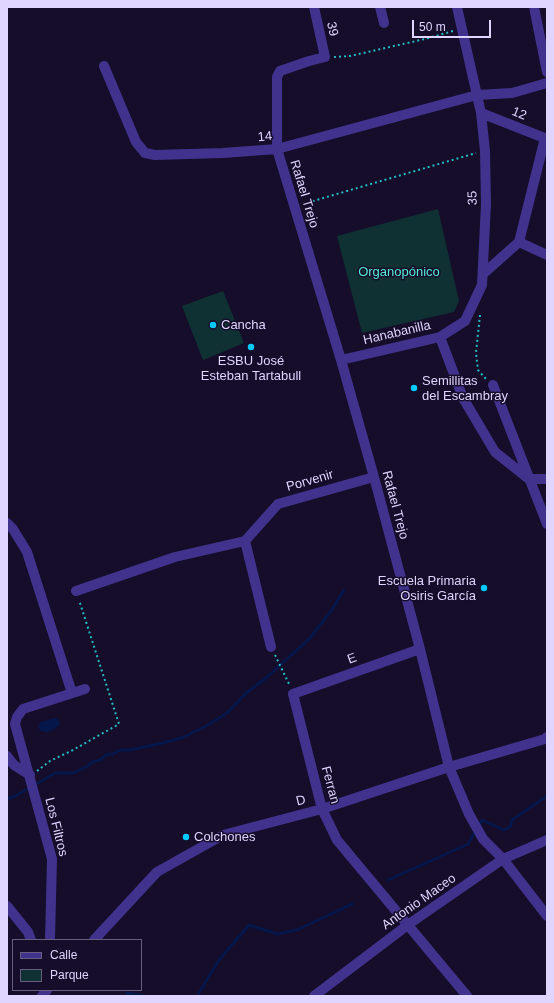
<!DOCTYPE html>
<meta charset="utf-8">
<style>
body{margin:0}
#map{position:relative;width:554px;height:1003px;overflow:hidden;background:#150d29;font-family:Helvetica,sans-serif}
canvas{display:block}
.frame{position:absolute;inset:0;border:8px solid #dfd5ff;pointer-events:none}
.legend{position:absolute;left:12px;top:939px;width:130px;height:52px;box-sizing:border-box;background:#150d29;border:1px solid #665d7f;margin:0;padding:5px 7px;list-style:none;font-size:12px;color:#dfd5ff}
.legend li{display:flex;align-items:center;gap:8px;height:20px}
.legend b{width:20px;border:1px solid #665d7f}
.scale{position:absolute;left:412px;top:20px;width:79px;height:18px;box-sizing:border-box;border:2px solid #dfd5ff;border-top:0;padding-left:5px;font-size:12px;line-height:14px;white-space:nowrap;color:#dfd5ff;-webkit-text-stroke:3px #150d29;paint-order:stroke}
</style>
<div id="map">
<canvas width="554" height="1003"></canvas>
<div class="frame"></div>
<ul class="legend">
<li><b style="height:5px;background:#41338d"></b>Calle</li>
<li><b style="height:11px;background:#0f3134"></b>Parque</li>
</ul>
<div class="scale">50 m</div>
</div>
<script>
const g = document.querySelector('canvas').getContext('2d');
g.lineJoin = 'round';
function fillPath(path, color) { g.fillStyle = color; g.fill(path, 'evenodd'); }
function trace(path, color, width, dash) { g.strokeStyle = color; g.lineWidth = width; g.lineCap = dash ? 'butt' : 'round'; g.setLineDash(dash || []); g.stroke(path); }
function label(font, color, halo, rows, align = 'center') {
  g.font = font + ' Helvetica,sans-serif'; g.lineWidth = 3; g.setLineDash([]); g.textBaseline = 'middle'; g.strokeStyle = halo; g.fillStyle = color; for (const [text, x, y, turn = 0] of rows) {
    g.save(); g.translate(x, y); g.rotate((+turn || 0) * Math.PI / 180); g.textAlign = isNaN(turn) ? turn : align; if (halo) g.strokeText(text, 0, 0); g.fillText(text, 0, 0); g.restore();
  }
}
fillPath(new Path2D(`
 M 438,209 L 459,301 L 454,312 L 362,333 L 337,236 Z
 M 223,291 L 244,343 L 203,360 L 182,306 Z`), '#0f3134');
fillPath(new Path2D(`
 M 54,718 L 58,719 L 60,724 C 55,731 41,737 38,726 L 41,722 Z`), '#05164b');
trace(new Path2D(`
 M 7,799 L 17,795 L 55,773 L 73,773 L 86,767 L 93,762 L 100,760 L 106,755 L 113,754 L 120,750 L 130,750 L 163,743 L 184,737 L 206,726 L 227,713 L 245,694 L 266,678 L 309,639 L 331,611 L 344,590
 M 478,827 L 482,820 L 504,830 L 510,827 L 512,820 L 547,796
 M 388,880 L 468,844 L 475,832
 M 125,996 L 127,993 L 144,996
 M 197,996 L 219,960 L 249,925 L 277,934 L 297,930 L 352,904`), '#05164b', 3);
trace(new Path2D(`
 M 334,57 L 350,56 L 425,39 L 453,31
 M 303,204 L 476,153
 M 480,315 L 476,353 L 478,370 L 486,379
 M 275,655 L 290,686
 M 37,771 L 50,761 L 73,750 L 119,724 L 79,600`), '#22bec6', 2, [2, 3]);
trace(new Path2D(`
 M 314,7 L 325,57 L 309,61 L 280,71 L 277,77 L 277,149 L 341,360 L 374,477 L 420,649 L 449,767 L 469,814 L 483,839 L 503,859 L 547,916
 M 380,7 L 384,23
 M 534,7 L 547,72
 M 104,66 L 136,142 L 145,153 L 155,155 L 223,153 L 277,149 L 477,95 L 512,93 L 547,83
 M 481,113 L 547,139
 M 519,242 L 547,255
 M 483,274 L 519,242 L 545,138
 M 440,337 L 463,398 L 495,452 L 529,479
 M 341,360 L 440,337 L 465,321 L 482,285 L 486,204 L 485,151 L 481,113 L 457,7
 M 493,385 L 547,524
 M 529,479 L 547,479
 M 7,523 L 13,529 L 27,552 L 72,693
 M 245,541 L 278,504 L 374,477
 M 245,541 L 271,647
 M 76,591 L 175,557 L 245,541
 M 420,649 L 293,694 L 322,809 L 337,840 L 467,996
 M 7,756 L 14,765 L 30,775
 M 7,906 L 28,932 L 31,940
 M 50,940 L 52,859 L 15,724 L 17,717 L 23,709 L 85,689
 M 94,940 L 157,872 L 223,835 L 322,809 L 449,767 L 545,739 L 547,737
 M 42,996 L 47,990
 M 314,996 L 409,924 L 503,859 L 547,840`), '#41338d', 10);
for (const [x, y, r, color] of [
 [213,325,4,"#01caff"],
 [251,347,4,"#01caff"],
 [414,388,4,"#01caff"],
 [484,588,4,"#01caff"],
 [186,837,4,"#01caff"]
]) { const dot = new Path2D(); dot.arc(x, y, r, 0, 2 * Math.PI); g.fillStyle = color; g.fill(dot); trace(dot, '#150d29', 1.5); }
label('13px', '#dfd5ff', '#150d29', [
 ["39",332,29,78],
 ["12",519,114,22],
 ["14",265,137,-5],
 ["Rafael Trejo",304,194,73],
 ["35",473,198,-91],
 ["Hanabanilla",397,333,-13],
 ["Porvenir",310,481,-16],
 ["Rafael Trejo",395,505,75],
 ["E",352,659,-20],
 ["Ferran",330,785,75],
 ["D",301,801,-14],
 ["Los Filtros",56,827,76],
 ["Antonio Maceo",419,902,-35]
]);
label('13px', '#54ecd7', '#150d29', [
 ["Organopónico",399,272]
]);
label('13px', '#dfd5ff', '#150d29', [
 ["Cancha",221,325],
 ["ESBU José",251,361,"center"],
 ["Esteban Tartabull",251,376,"center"],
 ["Semillitas",422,381],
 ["del Escambray",422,396],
 ["Escuela Primaria",476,581,"right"],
 ["Osiris García",476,596,"right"],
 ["Colchones",194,837]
], 'left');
</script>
